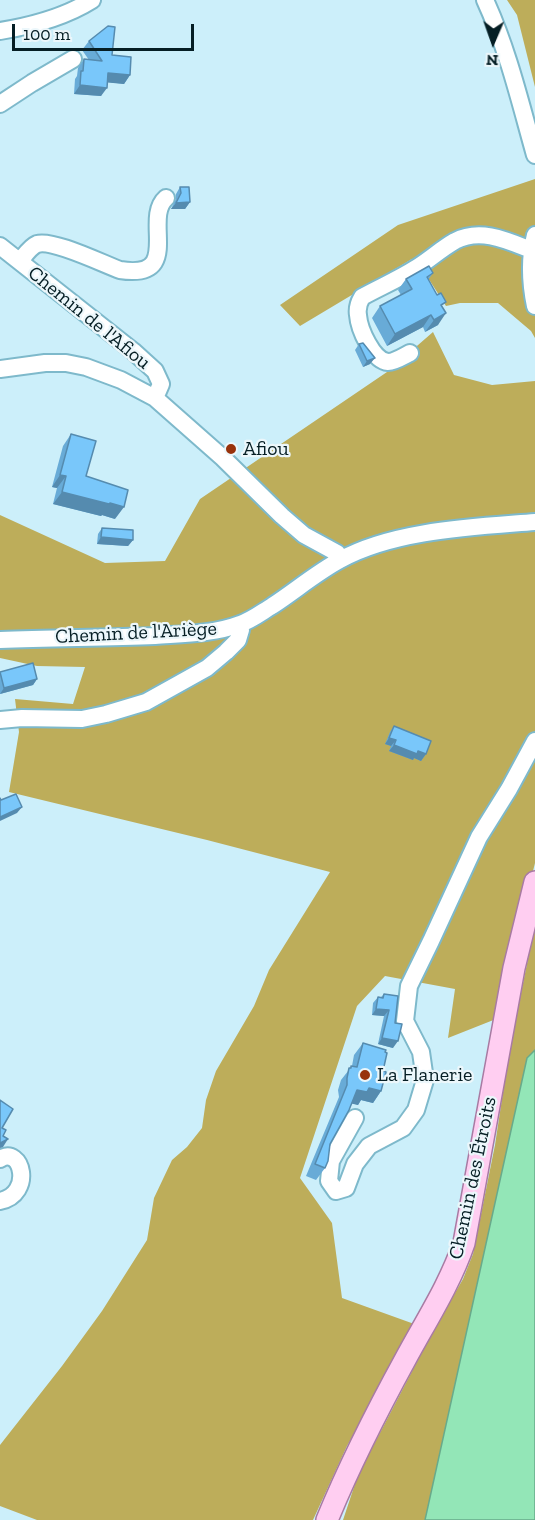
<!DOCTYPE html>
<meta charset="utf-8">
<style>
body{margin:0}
#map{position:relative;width:535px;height:1520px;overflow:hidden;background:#cceffa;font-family:"Zilla Slab",serif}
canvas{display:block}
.north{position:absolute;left:463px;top:12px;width:60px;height:60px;-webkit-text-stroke:4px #ecf7fb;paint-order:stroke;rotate:182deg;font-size:16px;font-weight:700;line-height:24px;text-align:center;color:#051e24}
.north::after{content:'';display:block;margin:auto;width:21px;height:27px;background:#051e24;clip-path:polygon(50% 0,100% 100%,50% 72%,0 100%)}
.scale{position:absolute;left:12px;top:24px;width:182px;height:27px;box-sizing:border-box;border:3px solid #051e24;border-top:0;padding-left:8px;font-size:18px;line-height:21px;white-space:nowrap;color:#051e24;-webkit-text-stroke:4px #ecf7fb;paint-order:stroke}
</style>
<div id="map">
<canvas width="535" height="1520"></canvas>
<div class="north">N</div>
<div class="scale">100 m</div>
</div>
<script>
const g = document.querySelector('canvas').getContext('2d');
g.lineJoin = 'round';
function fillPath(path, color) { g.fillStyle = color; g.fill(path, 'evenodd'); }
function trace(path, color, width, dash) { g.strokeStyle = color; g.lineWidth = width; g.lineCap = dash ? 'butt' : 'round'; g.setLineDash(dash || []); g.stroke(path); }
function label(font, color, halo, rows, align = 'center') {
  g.font = font + ' "Zilla Slab",serif'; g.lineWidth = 4.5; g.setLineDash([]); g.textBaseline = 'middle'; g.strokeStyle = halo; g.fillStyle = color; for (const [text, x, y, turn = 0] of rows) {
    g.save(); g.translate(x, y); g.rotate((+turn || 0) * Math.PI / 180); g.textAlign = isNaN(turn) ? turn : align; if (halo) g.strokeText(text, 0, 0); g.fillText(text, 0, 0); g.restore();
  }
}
fillPath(new Path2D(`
 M 507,0 L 535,0 L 535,87 L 517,15 Z
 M 535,179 L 535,338 L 531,331 L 498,303 L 460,303 L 446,306 L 430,281 L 412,259 L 300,326 L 280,305 L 398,225 Z
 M 433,332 L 454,375 L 492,385 L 535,381 L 535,863 L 496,1019 L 448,1038 L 455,989 L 385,976 L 357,1006 L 300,1178 L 332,1223 L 342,1298 L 417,1325 L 347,1446 L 313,1520 L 37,1520 L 0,1506 L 0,1445 L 62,1366 L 102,1311 L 147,1240 L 154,1198 L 172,1160 L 187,1147 L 202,1128 L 206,1100 L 216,1071 L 254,1006 L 269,970 L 330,872 L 207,840 L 9,792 L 19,732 L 15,699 L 73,704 L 85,667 L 37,666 L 0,658 L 0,515 L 105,563 L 165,561 L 200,499 L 387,372 Z
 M 535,925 L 535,1050 L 527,1058 L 425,1520 L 343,1520 L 358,1475 L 433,1331 L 463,1279 L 473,1254 L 495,1145 L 510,1046 Z`), '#bdad5a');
const water = new Path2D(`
 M 535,1050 L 535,1520 L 425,1520 L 527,1058 Z`);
fillPath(water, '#93e6b7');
trace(water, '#68aa8b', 1.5);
const minor = new Path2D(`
 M 485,0 C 508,50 520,102 535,155
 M 0,31 C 31,26 65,17 92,0
 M 0,104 L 32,83 L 73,59
 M 535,235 C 529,259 530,282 535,306
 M 0,246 L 133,351 L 155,371 L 161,384 L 155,398
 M 20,261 C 25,255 30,247 37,244 C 53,239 103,264 120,270 C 184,280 142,219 166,198
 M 410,353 C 404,356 395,362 388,362 C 373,361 359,329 358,315 C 357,309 359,302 362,297 C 380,287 399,279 416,268 C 429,260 441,249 455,241 C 480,228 506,240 531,250
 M 0,369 L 45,363 L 66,363 L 86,367 L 121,380 L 155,398 L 223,458 L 282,516 L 304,535 L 337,553 L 341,559
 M 0,640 C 52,638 103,638 155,636 C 183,634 214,634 240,624 C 252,620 262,612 272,606 C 295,591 316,573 340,560 C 394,530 474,527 535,522
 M 0,720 L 22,718 L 82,719 L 106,714 L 146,702 L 207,668 L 226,652 L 238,640 L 241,630 L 240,624
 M 355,1118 L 331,1161 L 329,1181 L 336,1191 L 346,1188 L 355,1164 L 369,1146 L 403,1128 L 416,1110 L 425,1080 L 421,1052 L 405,1021 L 409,986 L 431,941 L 479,837 L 509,789 L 535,741
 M 0,1159 C 22,1145 34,1194 0,1201`);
const major = new Path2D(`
 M 327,1520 C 350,1464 377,1411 406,1358 C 426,1321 450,1284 464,1243 L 514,968 L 535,882`);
trace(minor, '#7eb9cb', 20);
trace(major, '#a87ba3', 24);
trace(minor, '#fff', 16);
trace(major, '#ffcef1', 21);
fillPath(new Path2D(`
 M 89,41 L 112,55 L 130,75 L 124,84 L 108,82 L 101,96 L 74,94 L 75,79 L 77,76 L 78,68 L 84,59 L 89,60 L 82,50 Z
 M 180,187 L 190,202 L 185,209 L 171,209 L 176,199 L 176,194 Z
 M 433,273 L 428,280 L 442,307 L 438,325 L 425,332 L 423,327 L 387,346 L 372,318 L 380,306 L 401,295 L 398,290 L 406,279 Z
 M 359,344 L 370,364 L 363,367 L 355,350 Z
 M 71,434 L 86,476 L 115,519 L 102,515 L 101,516 L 53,504 L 57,488 L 52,487 L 63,446 Z
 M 102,528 L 133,540 L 128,546 L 97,544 L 98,534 Z
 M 0,672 L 37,679 L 33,685 L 0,694 Z
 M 394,726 L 426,754 L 421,761 L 414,758 L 413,760 L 389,751 L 391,746 L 385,744 L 390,732 Z
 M 384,994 L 398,996 L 393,1048 L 378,1044 L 384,1016 L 372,1015 L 373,1003 L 378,997 L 381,997 Z
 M 363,1043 L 383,1071 L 381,1091 L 373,1103 L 361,1100 L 358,1105 L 352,1103 L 330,1144 L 325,1168 L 316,1180 L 306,1176 L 339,1097 L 338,1090 L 341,1080 L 352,1066 L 354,1055 Z`), '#68abd7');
fillPath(new Path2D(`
 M 108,73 L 130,75 L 124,84 L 102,82 Z
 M 80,85 L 107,88 L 101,96 L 74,94 Z
 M 190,202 L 185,209 L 171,209 L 176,203 Z
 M 446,313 L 438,325 L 425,332 L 434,320 Z
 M 431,315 L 423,327 L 387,346 L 395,334 Z
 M 375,358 L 370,364 L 363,367 L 367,361 Z
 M 60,475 L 66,476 L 57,488 L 52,487 Z
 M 62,492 L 110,503 L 124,507 L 115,519 L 102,515 L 101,516 L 53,504 Z
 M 101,537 L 133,540 L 128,546 L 97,544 Z
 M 37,679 L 33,685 L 0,694 L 4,688 Z
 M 389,738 L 396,740 L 391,746 L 385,744 Z
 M 394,745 L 418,751 L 426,754 L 421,761 L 414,758 L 413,760 L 389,751 Z
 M 22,807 L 17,813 L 0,821 L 0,817 Z
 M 376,1009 L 389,1010 L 384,1016 L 372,1015 Z
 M 382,1038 L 398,1041 L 393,1048 L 378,1044 Z
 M 369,1088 L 381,1091 L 373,1103 L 361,1100 L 358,1105 L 349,1103 L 357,1090 Z
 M 8,1139 L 3,1147 L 0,1148 L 0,1143 Z`), '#558baf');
const building = new Path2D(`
 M 108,26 L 115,27 L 112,55 L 131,57 L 130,75 L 108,73 L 107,88 L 80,85 L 81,71 L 83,71 L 84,59 L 102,61 L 89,41 Z
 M 180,187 L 189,187 L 190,202 L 176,203 L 181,193 Z
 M 429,266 L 433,273 L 427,277 L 437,295 L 441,293 L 446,302 L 441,305 L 446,313 L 434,320 L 431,315 L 395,334 L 380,306 L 412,289 L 406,279 Z
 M 363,343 L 375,358 L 367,361 L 359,344 Z
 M 71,434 L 96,441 L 86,476 L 128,490 L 124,507 L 110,503 L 109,504 L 62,492 L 66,476 L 60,475 Z
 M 102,528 L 133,530 L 133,540 L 101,537 Z
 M 33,663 L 37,679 L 4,688 L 0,672 Z
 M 394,726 L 431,741 L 426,754 L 418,751 L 417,754 L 394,745 L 396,740 L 389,738 Z
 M 16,794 L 22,807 L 0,817 L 0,798 L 1,800 Z
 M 384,994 L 398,996 L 395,1023 L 402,1024 L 398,1041 L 382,1038 L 389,1010 L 376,1009 L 378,997 L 383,998 Z
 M 363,1043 L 386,1050 L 385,1052 L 387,1053 L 383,1071 L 386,1072 L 381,1091 L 369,1088 L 367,1092 L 357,1090 L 349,1110 L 330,1144 L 328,1161 L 325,1168 L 315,1164 L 347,1085 L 347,1078 L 349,1068 L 351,1068 L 351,1066 L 357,1067 Z
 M 0,1100 L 13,1109 L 2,1128 L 6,1130 L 3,1136 L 8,1139 L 0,1143 Z`);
fillPath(building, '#79c7fa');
trace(building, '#558baf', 1.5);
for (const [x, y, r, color] of [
 [231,449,6,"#98320b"],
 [365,1075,6,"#98320b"]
]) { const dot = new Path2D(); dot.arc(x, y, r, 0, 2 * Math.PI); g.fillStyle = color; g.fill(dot); trace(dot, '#ecf7fb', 2); }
label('20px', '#051e24', '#ecf7fb', [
 ["Chemin de l'Afiou",89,318,39],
 ["Chemin de l'Ariège",136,633,-3],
 ["Chemin des Étroits",473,1178,-78]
]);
label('20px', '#051e24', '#ecf7fb', [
 ["Afiou",243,449],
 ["La Flanerie",377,1075]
], 'left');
</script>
